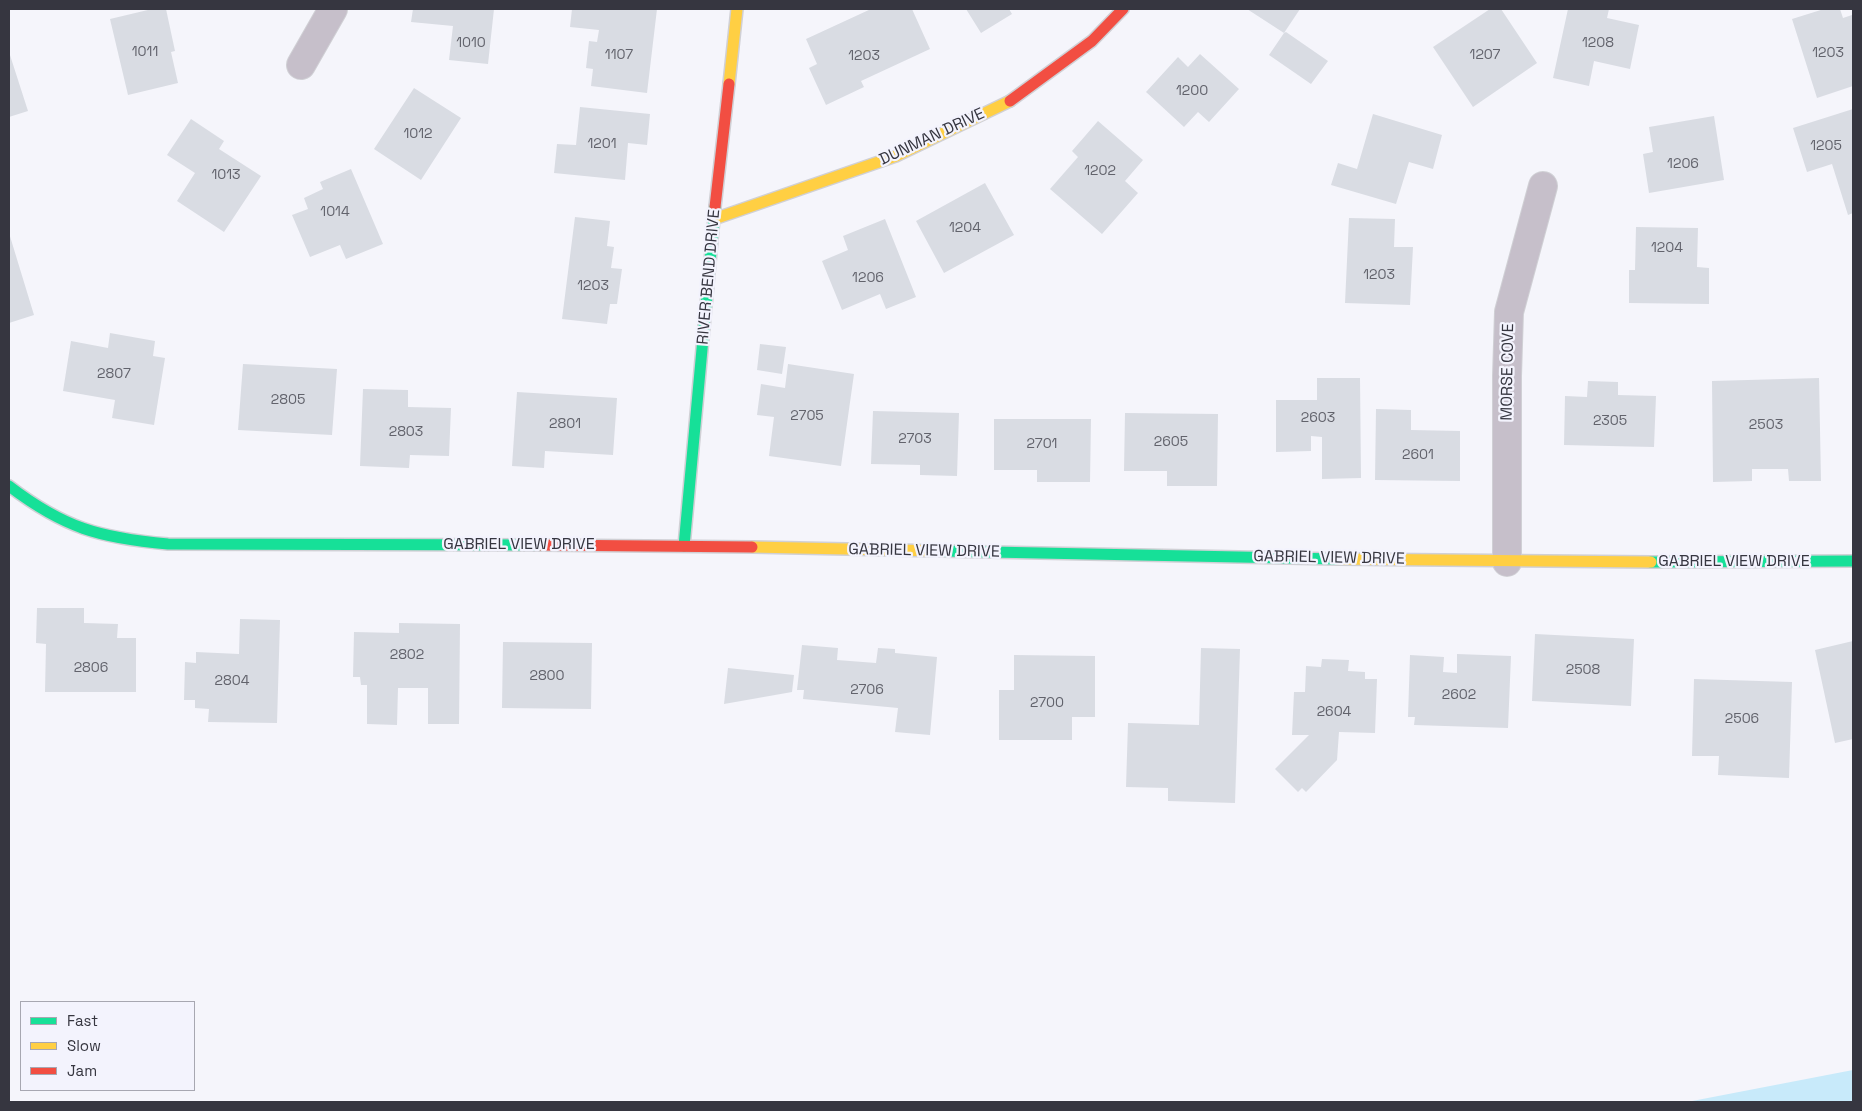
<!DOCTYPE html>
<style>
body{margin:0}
#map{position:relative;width:1862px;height:1111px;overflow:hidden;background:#f5f5fb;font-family:"Space Grotesk",sans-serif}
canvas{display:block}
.frame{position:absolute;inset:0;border:10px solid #363640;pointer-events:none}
.legend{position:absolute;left:20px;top:1001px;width:175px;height:90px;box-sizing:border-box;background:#f3f3fd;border:1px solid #a7a7b1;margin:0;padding:6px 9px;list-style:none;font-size:15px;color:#363640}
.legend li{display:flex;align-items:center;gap:10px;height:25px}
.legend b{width:25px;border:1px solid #a7a7b1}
</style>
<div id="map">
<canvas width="1862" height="1111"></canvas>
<div class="frame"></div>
<ul class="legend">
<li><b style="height:6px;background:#16e098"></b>Fast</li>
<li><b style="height:6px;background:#ffcf43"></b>Slow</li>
<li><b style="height:6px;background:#f24e42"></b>Jam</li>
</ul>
</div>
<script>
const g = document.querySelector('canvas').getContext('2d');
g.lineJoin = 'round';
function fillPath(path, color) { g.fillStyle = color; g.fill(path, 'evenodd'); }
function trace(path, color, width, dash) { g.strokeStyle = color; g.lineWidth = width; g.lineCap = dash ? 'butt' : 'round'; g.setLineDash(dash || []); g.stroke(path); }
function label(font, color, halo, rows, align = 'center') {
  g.font = font + ' "Space Grotesk",sans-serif'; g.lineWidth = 4.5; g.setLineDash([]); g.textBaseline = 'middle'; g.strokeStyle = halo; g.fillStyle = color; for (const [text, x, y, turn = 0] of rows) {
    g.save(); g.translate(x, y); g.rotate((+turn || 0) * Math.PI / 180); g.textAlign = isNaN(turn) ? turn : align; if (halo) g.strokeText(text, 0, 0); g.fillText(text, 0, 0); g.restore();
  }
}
fillPath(new Path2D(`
 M 1853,1070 L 1853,1102 L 1687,1102 Z`), '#c8eafa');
fillPath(new Path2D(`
 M 152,9 L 166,9 L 175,51 L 171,52 L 178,83 L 128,95 L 110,19 Z
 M 413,9 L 494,9 L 488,64 L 449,60 L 453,26 L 411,22 Z
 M 572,9 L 657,9 L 647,93 L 591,86 L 593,69 L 586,68 L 589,41 L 597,42 L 599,30 L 570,27 Z
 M 871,9 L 912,9 L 930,49 L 861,81 L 864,87 L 826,105 L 809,68 L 817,64 L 806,39 Z
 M 966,9 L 1009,9 L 1012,14 L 981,33 Z
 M 1247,9 L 1300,9 L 1284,33 L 1286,32 L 1328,61 L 1311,84 L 1269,55 L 1284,33 Z
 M 1490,9 L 1501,9 L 1537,63 L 1473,107 L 1433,47 Z
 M 1568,9 L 1609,9 L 1607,18 L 1639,25 L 1630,69 L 1594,61 L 1589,86 L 1553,78 Z
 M 1824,9 L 1840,9 L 1843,18 L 1852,15 L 1853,86 L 1817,98 L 1792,19 Z
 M 9,52 L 28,111 L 9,117 Z
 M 1200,54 L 1239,89 L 1209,122 L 1198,112 L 1184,127 L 1146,92 L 1178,57 L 1188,67 Z
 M 414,88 L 461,118 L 421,180 L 374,149 Z
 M 580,107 L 650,114 L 647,145 L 628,143 L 625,180 L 554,173 L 557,144 L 576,145 Z
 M 1853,109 L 1853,213 L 1848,215 L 1832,164 L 1807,172 L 1793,128 Z
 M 1373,114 L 1442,135 L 1433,169 L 1409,162 L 1396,204 L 1331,185 L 1338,163 L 1357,169 Z
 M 1714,116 L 1724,180 L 1649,193 L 1643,154 L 1653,152 L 1649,127 Z
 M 191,119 L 224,141 L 219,149 L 261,176 L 224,232 L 177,201 L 195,173 L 167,155 Z
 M 1098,121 L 1143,160 L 1125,181 L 1138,193 L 1102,234 L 1050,189 L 1078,157 L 1072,151 Z
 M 351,169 L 383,244 L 346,259 L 340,245 L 310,257 L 292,215 L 308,209 L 304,198 L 323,189 L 320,182 Z
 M 985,183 L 1014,235 L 944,273 L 916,221 Z
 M 575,217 L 610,221 L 607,246 L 614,247 L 611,268 L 622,269 L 617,304 L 610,304 L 607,324 L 562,319 Z
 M 1349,218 L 1395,219 L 1394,247 L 1413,247 L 1410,305 L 1345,303 Z
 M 885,219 L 916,297 L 886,309 L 880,294 L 842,310 L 822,261 L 848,250 L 843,236 Z
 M 1636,227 L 1698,228 L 1697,267 L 1709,268 L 1709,304 L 1629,303 L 1629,270 L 1635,270 Z
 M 9,233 L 34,315 L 9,323 Z
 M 110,333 L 155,341 L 153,356 L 165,358 L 154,425 L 112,418 L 115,400 L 63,391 L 71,341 L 108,348 Z
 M 760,344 L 786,347 L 782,374 L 757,370 Z
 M 243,364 L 337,369 L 332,435 L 238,430 Z
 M 788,364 L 854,374 L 841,466 L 769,456 L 774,417 L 757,415 L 761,384 L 785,388 Z
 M 1317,378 L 1360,378 L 1361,478 L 1322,479 L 1322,437 L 1311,436 L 1311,451 L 1276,452 L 1276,400 L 1317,400 Z
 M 1819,378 L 1821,481 L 1789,481 L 1788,469 L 1752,469 L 1752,481 L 1713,482 L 1712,381 Z
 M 1588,381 L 1618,382 L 1618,395 L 1656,396 L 1654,447 L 1564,445 L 1565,396 L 1587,397 Z
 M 363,389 L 408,390 L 408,407 L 451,408 L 449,456 L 410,455 L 409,468 L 360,466 Z
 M 517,392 L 617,398 L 613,455 L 545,451 L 544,468 L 512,466 Z
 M 1376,409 L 1411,410 L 1411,430 L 1460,431 L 1460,481 L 1375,480 Z
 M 873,411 L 959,413 L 957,476 L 920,475 L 920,465 L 871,464 Z
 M 1125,413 L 1218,414 L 1217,486 L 1167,486 L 1167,471 L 1124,471 Z
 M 994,419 L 1091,419 L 1090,482 L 1037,482 L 1037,470 L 994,470 Z
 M 37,608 L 84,608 L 84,623 L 118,624 L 117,638 L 136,638 L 136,692 L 45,692 L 46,644 L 36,643 Z
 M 240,619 L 280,620 L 277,723 L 208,722 L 209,709 L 195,708 L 195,700 L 184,700 L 185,662 L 196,663 L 196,652 L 239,654 Z
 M 399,623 L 460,624 L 459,724 L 428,724 L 428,688 L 398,688 L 397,725 L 367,724 L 367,685 L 361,685 L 360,677 L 353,677 L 354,632 L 399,633 Z
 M 1535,634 L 1634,639 L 1631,706 L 1532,701 Z
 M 1853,641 L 1853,739 L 1835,743 L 1815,650 Z
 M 503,642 L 592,643 L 591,709 L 502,708 Z
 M 802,645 L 838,648 L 837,660 L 876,663 L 878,648 L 895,649 L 895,653 L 937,657 L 930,735 L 895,732 L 898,708 L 803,699 L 804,690 L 797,690 Z
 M 1201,648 L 1240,649 L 1235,803 L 1168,801 L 1168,788 L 1126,787 L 1128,723 L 1199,725 Z
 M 1457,654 L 1511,656 L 1508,728 L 1414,725 L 1415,717 L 1408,717 L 1410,655 L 1444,657 L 1443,672 L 1457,673 Z
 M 1014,655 L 1095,656 L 1095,717 L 1072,717 L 1072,740 L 999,740 L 999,690 L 1014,690 Z
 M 1322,659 L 1349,660 L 1348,671 L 1365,672 L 1365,679 L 1377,679 L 1375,733 L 1339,732 L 1337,760 L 1306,792 L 1302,788 L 1298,792 L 1275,769 L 1309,735 L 1292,735 L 1294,692 L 1305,692 L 1306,666 L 1321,667 Z
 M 728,668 L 794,675 L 792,692 L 724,704 Z
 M 1694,679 L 1792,682 L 1789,778 L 1718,775 L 1719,756 L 1692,756 Z`), '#d9dce3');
const street = new Path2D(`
 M 301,65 L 333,9
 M 1507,562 L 1507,376 L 1509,312 L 1543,186`);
const fast = new Path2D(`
 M 9,486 C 64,528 100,538 168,544 L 540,545
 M 684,546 L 715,207
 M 941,551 L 1338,559
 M 1651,562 L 1853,561`);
const slow = new Path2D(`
 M 729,84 L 737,9
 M 714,219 L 896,156 L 1010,101
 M 752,547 L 941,551
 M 1338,559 L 1651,562`);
const jam = new Path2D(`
 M 1010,101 L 1092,41 L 1123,9
 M 715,207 L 729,84
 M 540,545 L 752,547`);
trace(street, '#d0d0d5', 30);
trace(fast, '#d0d0d5', 14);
trace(slow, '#d0d0d5', 14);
trace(jam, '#d0d0d5', 14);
trace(street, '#c6bfca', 28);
trace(fast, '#16e098', 11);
trace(slow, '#ffcf43', 11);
trace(jam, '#f24e42', 11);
label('14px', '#62636c', null, [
 ["1010",471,43],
 ["1208",1598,43],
 ["1011",145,52],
 ["1203",1828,53],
 ["1107",619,55],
 ["1207",1485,55],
 ["1203",864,56],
 ["1200",1192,91],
 ["1012",418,134],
 ["1201",602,144],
 ["1205",1826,146],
 ["1206",1683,164],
 ["1202",1100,171],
 ["1013",226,175],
 ["1014",335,212],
 ["1204",965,228],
 ["1204",1667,248],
 ["1203",1379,275],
 ["1206",868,278],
 ["1203",593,286],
 ["2807",114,374],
 ["2805",288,400],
 ["2705",807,416],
 ["2603",1318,418],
 ["2305",1610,421],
 ["2801",565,424],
 ["2503",1766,425],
 ["2803",406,432],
 ["2703",915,439],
 ["2605",1171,442],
 ["2701",1042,444],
 ["2601",1418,455],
 ["2802",407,655],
 ["2806",91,668],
 ["2508",1583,670],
 ["2800",547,676],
 ["2804",232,681],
 ["2706",867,690],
 ["2602",1459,695],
 ["2700",1047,703],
 ["2604",1334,712],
 ["2506",1742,719]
]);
label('16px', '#363640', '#f3f3fd', [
 ["DUNMAN DRIVE",932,137,-25],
 ["RIVER BEND DRIVE",709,277,-85],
 ["MORSE COVE",1508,372,-89],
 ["GABRIEL VIEW DRIVE",519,545],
 ["GABRIEL VIEW DRIVE",924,551,1],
 ["GABRIEL VIEW DRIVE",1329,558,1],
 ["GABRIEL VIEW DRIVE",1734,562]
]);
</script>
